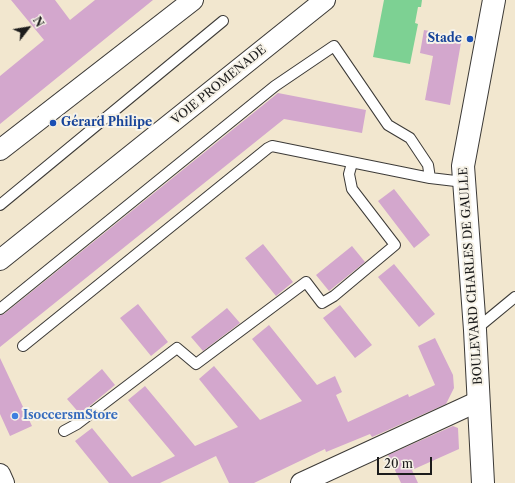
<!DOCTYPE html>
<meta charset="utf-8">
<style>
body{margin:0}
#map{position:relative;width:515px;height:483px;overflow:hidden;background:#f2e7cf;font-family:"Libre Caslon Text",serif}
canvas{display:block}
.north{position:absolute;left:8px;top:8px;width:40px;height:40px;-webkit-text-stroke:3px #f7f3e8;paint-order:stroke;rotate:59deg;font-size:11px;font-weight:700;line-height:16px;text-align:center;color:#1c1c1c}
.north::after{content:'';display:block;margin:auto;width:14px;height:18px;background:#1c1c1c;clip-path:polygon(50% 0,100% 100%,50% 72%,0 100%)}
.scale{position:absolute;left:377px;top:457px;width:55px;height:18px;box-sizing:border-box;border:2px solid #1c1c1c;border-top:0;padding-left:5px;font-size:12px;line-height:14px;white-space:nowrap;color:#1c1c1c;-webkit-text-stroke:3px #f7f3e8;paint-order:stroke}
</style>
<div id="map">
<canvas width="515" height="483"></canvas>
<div class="north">N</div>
<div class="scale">20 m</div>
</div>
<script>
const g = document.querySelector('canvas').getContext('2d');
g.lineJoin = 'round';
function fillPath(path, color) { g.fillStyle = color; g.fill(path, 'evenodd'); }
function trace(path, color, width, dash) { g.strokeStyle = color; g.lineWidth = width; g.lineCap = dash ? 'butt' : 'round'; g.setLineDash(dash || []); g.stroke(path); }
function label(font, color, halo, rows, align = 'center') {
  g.font = font + ' "Libre Caslon Text",serif'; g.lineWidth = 4; g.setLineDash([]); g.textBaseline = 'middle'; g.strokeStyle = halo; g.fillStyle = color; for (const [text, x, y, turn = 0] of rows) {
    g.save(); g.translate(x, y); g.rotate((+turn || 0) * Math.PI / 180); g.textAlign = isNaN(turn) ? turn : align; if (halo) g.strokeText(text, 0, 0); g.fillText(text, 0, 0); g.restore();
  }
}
fillPath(new Path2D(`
 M 384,0 L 422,0 L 421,7 L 418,7 L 415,23 L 418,24 L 410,64 L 373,57 Z`), '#7dd193');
fillPath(new Path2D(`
 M 11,0 L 55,0 L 70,20 L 95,0 L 153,0 L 0,124 L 0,76 L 44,40 Z
 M 424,30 L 462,37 L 450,105 L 425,100 L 433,56 L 420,53 Z
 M 278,93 L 366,110 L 362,133 L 284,119 L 0,347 L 0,315 L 4,314 Z
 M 394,189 L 430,235 L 414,248 L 378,201 Z
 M 263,244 L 293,282 L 276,296 L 245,258 Z
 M 352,246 L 365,262 L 329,291 L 316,275 Z
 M 394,264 L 435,314 L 419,327 L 378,277 Z
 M 138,304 L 168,342 L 151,356 L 120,318 Z
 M 340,305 L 372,345 L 355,358 L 323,318 Z
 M 227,308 L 240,323 L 203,351 L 191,337 Z
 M 269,325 L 317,385 L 335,376 L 342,392 L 336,395 L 348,422 L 408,394 L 409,397 L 435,385 L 418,346 L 435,338 L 453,375 L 454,388 L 446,404 L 379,434 L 372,437 L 370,434 L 326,452 L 325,449 L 254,483 L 229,483 L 216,456 L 160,483 L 109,483 L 75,441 L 92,428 L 132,477 L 175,456 L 128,400 L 145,386 L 195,446 L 238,427 L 199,379 L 214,366 L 260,420 L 302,401 L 252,339 Z
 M 0,358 L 32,426 L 10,436 L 0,414 Z
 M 102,369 L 115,385 L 80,414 L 67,399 Z
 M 453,426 L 458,428 L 459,449 L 412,470 L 418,483 L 401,483 L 388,455 Z`), '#d3a7cd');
const lane = new Path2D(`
 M 0,205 L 223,21
 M 0,309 L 275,86 L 334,46 L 388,125 L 410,138 L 428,165 L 430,178 L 464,182
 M 475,330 L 515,297
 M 23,346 L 268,148 L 272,146 L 430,178
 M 64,431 L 77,424 L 177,348 L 196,364 L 306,282 L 322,303 L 334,296 L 395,245 L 352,189 L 349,174 L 352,163`);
const street = new Path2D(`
 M 0,150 L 193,0
 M 0,260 L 325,0
 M 0,474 L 4,483
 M 301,483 L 479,401`);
const secondary = new Path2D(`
 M 483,483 L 475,330 L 463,166 L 494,0`);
trace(lane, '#3c3a37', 12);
trace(street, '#3c3a37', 22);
trace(secondary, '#3c3a37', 24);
trace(lane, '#fff', 10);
trace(street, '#fff', 20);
trace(secondary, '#fff', 22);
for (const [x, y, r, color] of [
 [470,39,4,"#1a4fb4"],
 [53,123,4,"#1a4fb4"],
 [15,416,4,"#3f7fe0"]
]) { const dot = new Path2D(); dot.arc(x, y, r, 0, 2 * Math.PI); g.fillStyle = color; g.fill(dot); trace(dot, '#f7f3e8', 1.5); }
label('bold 12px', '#164399', '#f7f3e8', [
 ["Stade",462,39],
 ["Gérard Philipe",61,123,"left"]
], 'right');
label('12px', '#1c1c1c', '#f7f3e8', [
 ["VOIE PROMENADE",219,85,-39],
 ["BOULEVARD CHARLES DE GAULLE",471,276,-94]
]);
label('bold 12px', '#366cbe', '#f7f3e8', [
 ["IsoccersmStore",23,416]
], 'left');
</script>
